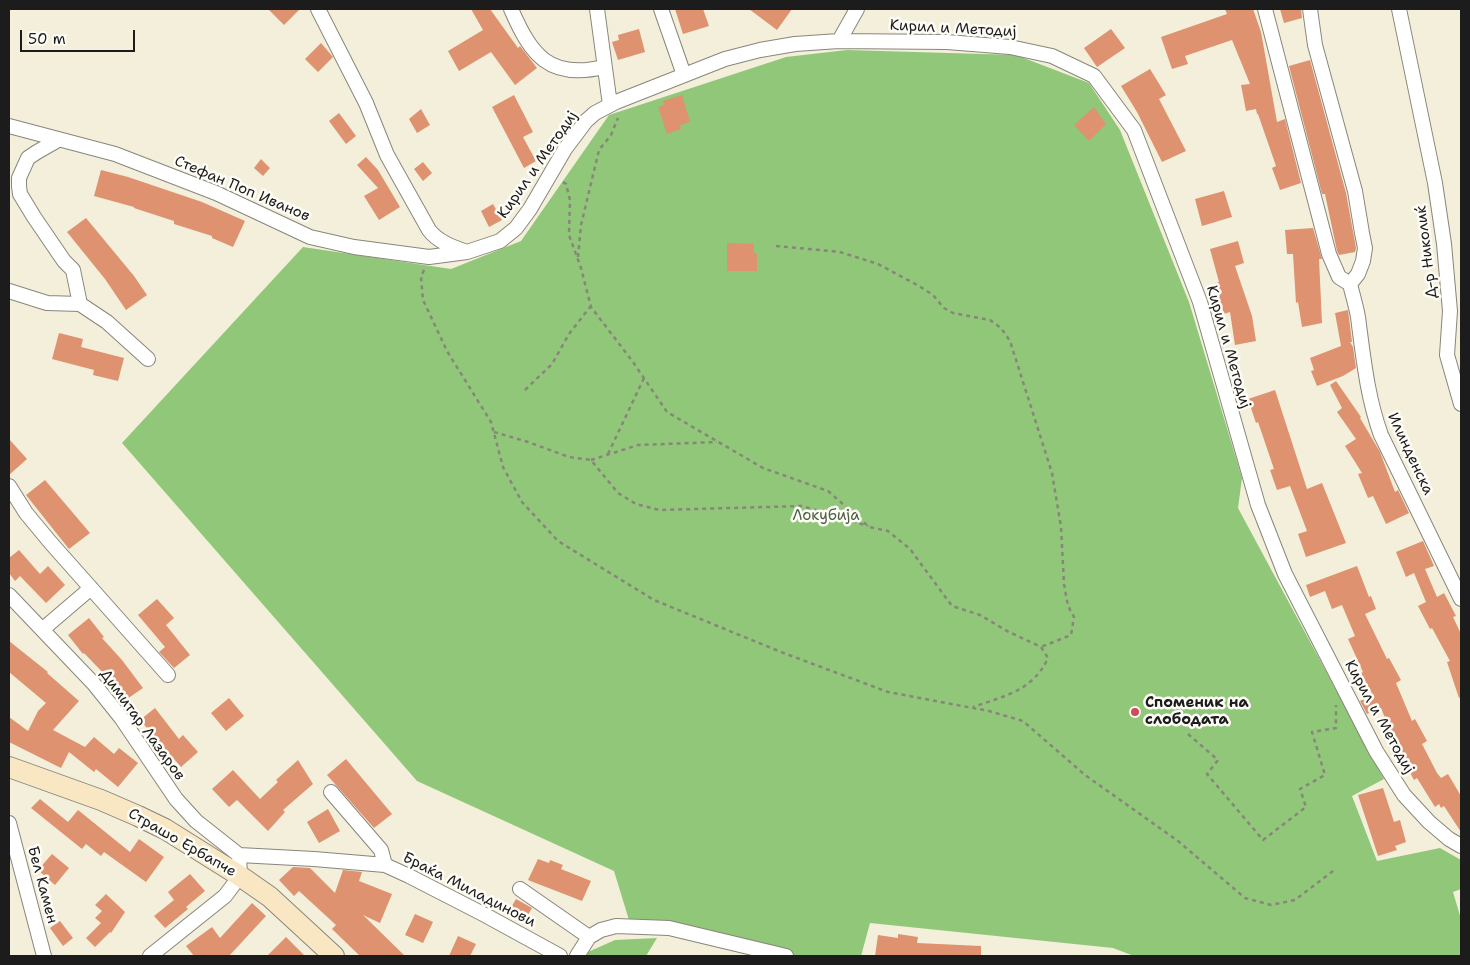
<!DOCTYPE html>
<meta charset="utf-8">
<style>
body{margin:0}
#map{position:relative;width:1470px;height:965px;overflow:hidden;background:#f3efda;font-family:"Shantell Sans",sans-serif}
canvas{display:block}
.frame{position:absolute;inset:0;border:10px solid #1c1c1c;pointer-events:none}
.scale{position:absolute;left:20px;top:30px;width:115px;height:22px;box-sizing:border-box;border:2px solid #1c1c1c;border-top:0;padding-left:6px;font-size:15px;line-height:18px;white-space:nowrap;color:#1c1c1c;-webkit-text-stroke:4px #fdfcf7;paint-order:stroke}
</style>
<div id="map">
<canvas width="1470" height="965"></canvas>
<div class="frame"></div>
<div class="scale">50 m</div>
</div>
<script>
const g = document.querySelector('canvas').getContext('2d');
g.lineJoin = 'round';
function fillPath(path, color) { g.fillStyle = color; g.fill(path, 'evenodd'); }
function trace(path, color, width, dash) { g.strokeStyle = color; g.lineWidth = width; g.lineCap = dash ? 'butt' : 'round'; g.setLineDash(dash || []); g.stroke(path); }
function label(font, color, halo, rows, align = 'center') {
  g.font = font + ' "Shantell Sans",sans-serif'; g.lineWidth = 5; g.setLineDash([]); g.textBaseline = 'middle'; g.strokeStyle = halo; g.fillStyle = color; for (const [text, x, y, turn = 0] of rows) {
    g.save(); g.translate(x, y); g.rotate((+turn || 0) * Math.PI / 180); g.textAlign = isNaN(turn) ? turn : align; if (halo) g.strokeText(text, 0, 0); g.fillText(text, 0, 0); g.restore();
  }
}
fillPath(new Path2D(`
 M 847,50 L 1016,55 L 1089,83 L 1120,130 L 1189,302 L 1242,478 L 1238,508 L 1384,779 L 1352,796 L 1377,861 L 1440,848 L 1461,860 L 1461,889 L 1453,892 L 1461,919 L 1461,956 L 1134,956 L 1113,948 L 870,923 L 861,956 L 791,956 L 629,920 L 614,871 L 417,781 L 122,443 L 303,247 L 451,269 L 521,241 L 609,115 L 786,57 Z
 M 657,938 L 646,956 L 587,956 L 588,952 L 615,940 Z`), '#90c779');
fillPath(new Path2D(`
 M 268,9 L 300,9 L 284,25 Z
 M 471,9 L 490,9 L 518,48 L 520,46 L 537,68 L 515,85 L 491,52 L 459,71 L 448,51 L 483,30 Z
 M 675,9 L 703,9 L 709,26 L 683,34 Z
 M 749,9 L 792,9 L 777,30 Z
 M 1225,9 L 1253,9 L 1261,32 L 1277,122 L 1285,119 L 1301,183 L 1280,190 L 1272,168 L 1276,166 L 1258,114 L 1257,114 L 1256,109 L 1246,111 L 1241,85 L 1250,84 L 1232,40 L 1185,56 L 1188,64 L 1172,69 L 1161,37 L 1227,14 Z
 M 1280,9 L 1301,9 L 1302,18 L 1284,23 Z
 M 639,29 L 645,52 L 618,60 L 612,42 L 619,40 L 618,35 Z
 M 1111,29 L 1125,48 L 1097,67 L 1084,48 Z
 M 321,43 L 333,57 L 318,72 L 305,59 Z
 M 1310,60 L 1346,193 L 1356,248 L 1355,252 L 1339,255 L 1337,251 L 1325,194 L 1322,194 L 1289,66 Z
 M 1150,69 L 1166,95 L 1159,99 L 1186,151 L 1162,162 L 1137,112 L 1121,86 Z
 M 514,95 L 533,132 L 523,137 L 536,161 L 524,168 L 492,107 Z
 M 682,95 L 690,122 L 680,125 L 681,129 L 667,134 L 658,107 L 664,105 L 663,101 Z
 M 1094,107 L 1106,124 L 1089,141 L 1074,125 Z
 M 421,109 L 430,125 L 417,133 L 409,119 Z
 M 339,113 L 356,136 L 346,144 L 329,121 Z
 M 366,157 L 378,170 L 400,207 L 379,220 L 364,196 L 378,188 L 357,165 Z
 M 261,159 L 270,168 L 263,176 L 254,168 Z
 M 423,162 L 432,173 L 423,181 L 414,169 Z
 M 101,170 L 128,177 L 202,202 L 245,221 L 233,247 L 212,238 L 212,236 L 174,224 L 174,221 L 134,208 L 134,207 L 94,196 Z
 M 1224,191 L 1232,217 L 1202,226 L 1195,199 Z
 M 493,204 L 502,220 L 489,227 L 481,211 Z
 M 86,218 L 134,276 L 147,295 L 126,310 L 105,279 L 67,232 Z
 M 1313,228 L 1322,259 L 1319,259 L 1322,323 L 1302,327 L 1298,302 L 1296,303 L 1293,254 L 1287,254 L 1285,230 Z
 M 1238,241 L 1244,263 L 1235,266 L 1252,316 L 1256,341 L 1235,345 L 1230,312 L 1224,314 L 1214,284 L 1219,282 L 1210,249 Z
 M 727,243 L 754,244 L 754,253 L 757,253 L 757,271 L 727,271 Z
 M 1348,310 L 1352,342 L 1350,342 L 1353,347 L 1356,368 L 1343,376 L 1317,386 L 1311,371 L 1314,370 L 1310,358 L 1341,346 L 1335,313 Z
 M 59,333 L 83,339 L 81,347 L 124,358 L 118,381 L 93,375 L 94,370 L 52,359 Z
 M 1336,381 L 1361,417 L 1360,418 L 1380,452 L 1395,492 L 1398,490 L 1409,513 L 1386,524 L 1373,496 L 1368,498 L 1358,474 L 1362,473 L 1345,446 L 1356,439 L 1337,412 L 1342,408 L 1330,385 Z
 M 1275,390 L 1307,489 L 1322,483 L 1346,543 L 1306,557 L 1298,534 L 1307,531 L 1290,486 L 1277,490 L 1270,470 L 1274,469 L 1258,422 L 1256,423 L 1248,399 Z
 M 9,439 L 27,459 L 9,475 Z
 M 45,480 L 90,533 L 69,549 L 26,495 Z
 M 1423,541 L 1434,566 L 1425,569 L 1437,597 L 1444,593 L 1456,616 L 1453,617 L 1461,634 L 1461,697 L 1459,698 L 1447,662 L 1450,661 L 1432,628 L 1430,629 L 1418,606 L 1426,602 L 1414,573 L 1406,577 L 1396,552 Z
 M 19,550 L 40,574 L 48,566 L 65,585 L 46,603 L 20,576 L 15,581 L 9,573 L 9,558 Z
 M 1357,566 L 1369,597 L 1371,596 L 1376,609 L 1365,614 L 1387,659 L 1389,658 L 1401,680 L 1396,683 L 1412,721 L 1415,719 L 1427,741 L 1422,744 L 1437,773 L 1441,778 L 1448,774 L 1461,796 L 1461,832 L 1444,806 L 1441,808 L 1439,804 L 1435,807 L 1417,778 L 1414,780 L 1389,733 L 1391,733 L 1381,708 L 1367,714 L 1360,701 L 1373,695 L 1361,673 L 1363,672 L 1348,639 L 1355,636 L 1342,605 L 1332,609 L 1325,591 L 1310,597 L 1306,585 Z
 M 157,599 L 174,618 L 166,625 L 190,655 L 174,668 L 159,652 L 165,647 L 138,615 Z
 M 89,618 L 104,637 L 102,638 L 122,660 L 143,688 L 124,701 L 109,679 L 84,653 L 83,654 L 68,635 Z
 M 9,641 L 48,672 L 47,673 L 79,701 L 53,730 L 85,747 L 94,737 L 114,754 L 119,748 L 138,763 L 118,787 L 96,769 L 94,772 L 69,752 L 61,768 L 9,742 L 9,717 L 28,731 L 38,711 L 46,703 L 9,672 Z
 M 229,698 L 244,716 L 226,731 L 211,713 Z
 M 155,708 L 179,739 L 183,735 L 198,752 L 181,767 L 140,720 Z
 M 346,759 L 392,814 L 374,828 L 327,775 Z
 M 298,760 L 313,784 L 283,810 L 285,812 L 268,831 L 237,800 L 229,807 L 212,789 L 233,770 L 260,799 L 278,782 L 276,780 Z
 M 1383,788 L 1394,822 L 1400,820 L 1406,842 L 1395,846 L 1397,850 L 1378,856 L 1358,795 Z
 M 40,799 L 68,822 L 78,810 L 130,852 L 139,839 L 164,857 L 146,882 L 104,852 L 101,856 L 86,844 L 82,849 L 31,808 Z
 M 328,809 L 340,831 L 319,843 L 307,822 Z
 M 52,854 L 69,868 L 55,885 L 38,870 Z
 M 538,859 L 549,863 L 550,860 L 563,865 L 561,869 L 591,881 L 582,901 L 528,880 Z
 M 293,867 L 310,868 L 335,893 L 343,870 L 362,872 L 359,881 L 392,894 L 380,923 L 363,915 L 405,956 L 360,956 L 332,929 L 336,925 L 299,891 L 294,896 L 279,880 Z
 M 190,874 L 205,891 L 186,907 L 188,909 L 165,928 L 154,916 L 174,900 L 168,892 Z
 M 106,894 L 125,912 L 111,933 L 110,932 L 95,947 L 86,938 L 101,923 L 95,918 L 102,911 L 95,905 Z
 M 516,899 L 532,908 L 525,920 L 509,911 Z
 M 252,903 L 266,916 L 229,956 L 194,956 L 186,946 L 212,927 L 220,938 Z
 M 415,914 L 433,922 L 423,943 L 405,935 Z
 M 60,921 L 73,938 L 63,946 L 50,928 Z
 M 898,934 L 918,937 L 917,943 L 981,946 L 981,956 L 875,956 L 878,935 L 898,938 Z
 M 458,936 L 476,944 L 470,956 L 449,956 Z
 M 286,937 L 305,956 L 267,956 Z`), '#de926f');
const minor = new Path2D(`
 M 318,9 L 366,103 L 387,155 L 429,230 C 438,242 453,247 467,252 L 500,241 L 516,228 L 530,209 L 565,149 L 586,121 L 595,113 L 616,102 L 725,59 L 760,50 L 795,44 L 839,41 L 947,42 L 1010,47 L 1052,56 L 1094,76 L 1134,130 L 1200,302 L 1258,505 L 1285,574 L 1376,751 L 1404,795 L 1429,822 L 1449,839 L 1461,846
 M 511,9 C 531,55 549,80 604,67
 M 597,9 L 610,105
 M 661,9 L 684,75
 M 1265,9 L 1329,254 L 1339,277 L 1350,284 C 1353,297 1358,311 1359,325 C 1364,363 1368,399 1381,435 L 1461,599
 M 1310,9 L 1315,45 L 1355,191 L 1362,233 L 1365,248 L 1363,261 L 1358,274 L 1350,284
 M 1399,9 L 1435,183 L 1444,244 L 1450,311 L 1447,355 L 1461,404
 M 839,41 L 857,9
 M 9,126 L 115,154 L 216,193 L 310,237 L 354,247 L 429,257 L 467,252
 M 58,140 L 37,152 L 28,158 L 19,178 L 19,186 L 20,194 L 34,217 L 64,261 L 73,270 L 80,304
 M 9,291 L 47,303 L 80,304 L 107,322 L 148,359
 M 9,486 L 26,513 L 50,542 L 168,675
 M 9,595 L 94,684 L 122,719 L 176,799 L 196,821 L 239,855 L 240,876 L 225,896 L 150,956
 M 43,629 L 91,588
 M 331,792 L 381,850 L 385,865
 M 9,823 L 44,956
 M 239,855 L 314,859 L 385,865 L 409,876 L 485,915 L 560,956
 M 520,889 L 589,937
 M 577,956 L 589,937 L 601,930 L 616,926 L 669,928 L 786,956`);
const secondary = new Path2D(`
 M 9,767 L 101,800 L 138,816 L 165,829 L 240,876 L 270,897 L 334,956`);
trace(minor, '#88867b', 16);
trace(secondary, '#88867b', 22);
trace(new Path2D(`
 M 563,182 L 566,184 L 570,200 L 569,235 L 581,268 L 591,307 L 633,362 L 667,412 L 763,468 L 828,491 L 869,527 L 888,531 L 910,549 L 952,606 L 980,615 L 1007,631 L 1041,647 L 1048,658 C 1033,691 1004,696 973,707
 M 776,246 L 840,252 L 878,264 L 919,286 L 933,295 L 944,308 L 953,313 L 990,320 L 1001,328 L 1010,341 L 1052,473 L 1061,527 L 1064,584 L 1068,606 L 1074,617 L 1071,635 L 1041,647
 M 578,257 L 581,225 L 599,150 L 611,135 L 618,118
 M 424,270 L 421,277 L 423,300 L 447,351 L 491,422 L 503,467 L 522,502 L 558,541 L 654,600 L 781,652 L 888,692 L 989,711 L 1023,721 L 1085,775 L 1178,841 L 1245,898 L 1271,905 L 1295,900 L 1333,871
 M 525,390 L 552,364 L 569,334 L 590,307
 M 494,432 L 528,442 L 569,457 L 591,460 L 618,493 L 636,504 L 659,510 L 802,506 L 868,526
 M 608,454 L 644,378
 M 591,460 L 638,445 L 717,442
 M 1188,734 L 1218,760 L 1207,774 L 1263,840 L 1306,807 L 1300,789 L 1325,775 L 1312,732 L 1336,728 L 1336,705`), '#88867b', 2.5, [4, 4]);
trace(minor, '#fff', 14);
trace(secondary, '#f9e7c3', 20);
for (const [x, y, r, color] of [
 [1135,712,5,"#d1495b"]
]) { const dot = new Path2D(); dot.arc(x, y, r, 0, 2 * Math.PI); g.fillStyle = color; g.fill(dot); trace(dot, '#fdfcf7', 2); }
label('15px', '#1c1c1c', '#fdfcf7', [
 ["Кирил и Методиј",953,29,3],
 ["Кирил и Методиј",538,165,-55],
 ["Стефан Поп Иванов",242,189,23],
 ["Д-р Николиќ",1427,252,-97],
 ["Кирил и Методиј",1228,347,74],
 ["Илинденска",1410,454,65],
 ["Кирил и Методиј",1379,717,61],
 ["Димитар Лазаров",142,725,54],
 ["Страшо Ербапче",182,843,30],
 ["Бел Камен",42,885,75],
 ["Браќа Миладинови",469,890,27]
]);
label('15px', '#4a6041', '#fdfcf7', [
 ["Локубија",826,516]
]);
label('bold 15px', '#1c1c1c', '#fdfcf7', [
 ["Споменик на",1145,703],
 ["слободата",1145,720]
], 'left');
</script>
